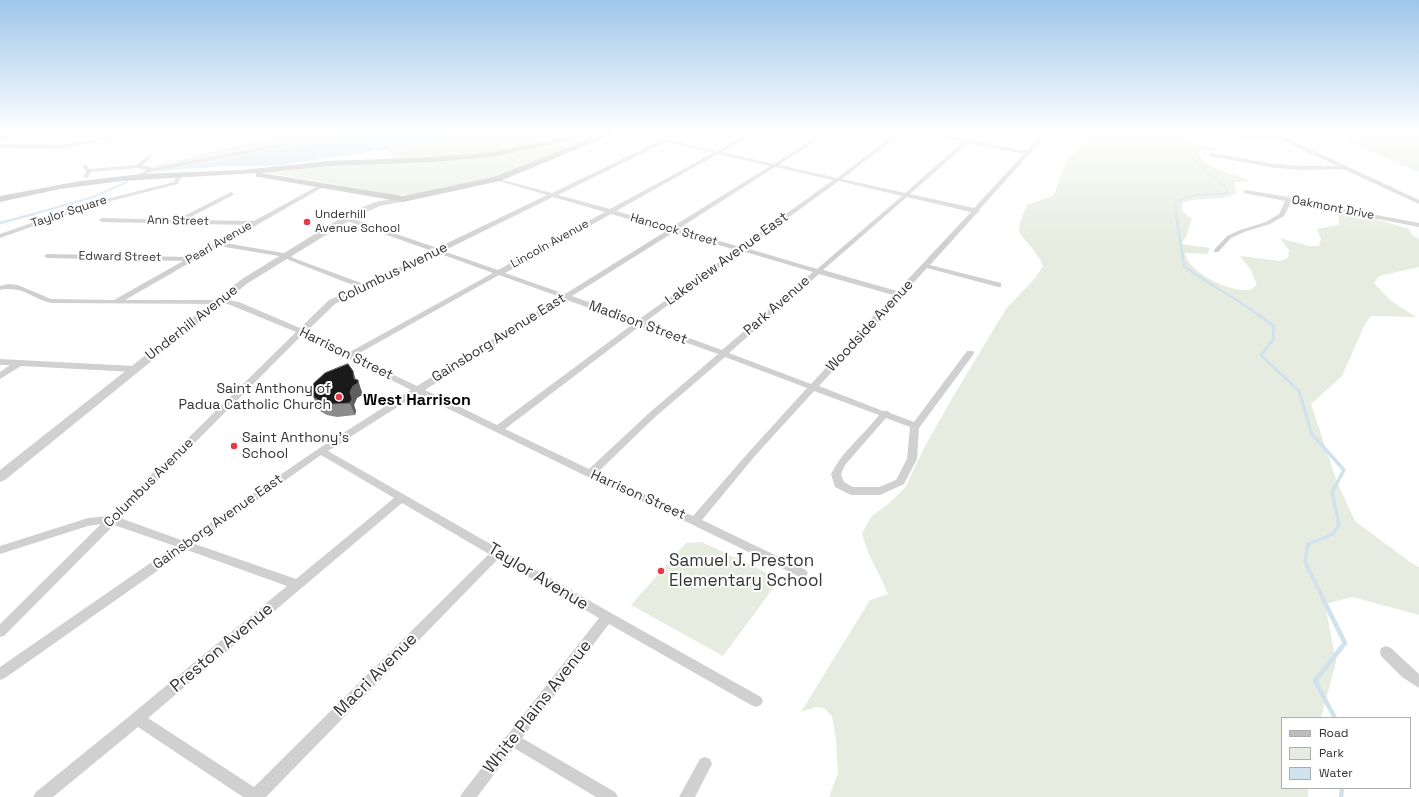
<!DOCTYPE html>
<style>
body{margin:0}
#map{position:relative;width:1419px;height:797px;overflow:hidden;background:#fff;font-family:"Space Grotesk",sans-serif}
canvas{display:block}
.legend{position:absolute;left:1281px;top:717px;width:130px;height:72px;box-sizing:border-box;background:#fff;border:1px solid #adadad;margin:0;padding:5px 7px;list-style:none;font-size:12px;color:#333}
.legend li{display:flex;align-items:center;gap:8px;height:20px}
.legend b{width:20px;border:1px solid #adadad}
</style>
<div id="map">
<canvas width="1419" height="797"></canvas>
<ul class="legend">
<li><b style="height:5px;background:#bdbdbd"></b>Road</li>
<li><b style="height:11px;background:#e6ecdf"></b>Park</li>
<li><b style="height:11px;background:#cfe2ee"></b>Water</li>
</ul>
</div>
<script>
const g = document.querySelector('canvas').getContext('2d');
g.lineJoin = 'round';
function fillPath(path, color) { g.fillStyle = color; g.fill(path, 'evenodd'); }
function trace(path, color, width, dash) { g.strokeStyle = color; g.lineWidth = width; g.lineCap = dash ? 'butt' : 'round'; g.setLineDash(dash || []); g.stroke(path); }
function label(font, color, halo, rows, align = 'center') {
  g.font = font + ' "Space Grotesk",sans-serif'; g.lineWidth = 4; g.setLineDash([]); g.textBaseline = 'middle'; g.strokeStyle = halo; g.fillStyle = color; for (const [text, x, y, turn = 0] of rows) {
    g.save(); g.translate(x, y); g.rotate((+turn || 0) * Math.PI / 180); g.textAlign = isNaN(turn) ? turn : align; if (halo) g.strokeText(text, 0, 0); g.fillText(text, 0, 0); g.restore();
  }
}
fillPath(new Path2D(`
 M 284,133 L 368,133 L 364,136 L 246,154 L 189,169 L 152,167 Z
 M 469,133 L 578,133 L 561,139 L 487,155 L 392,159 L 393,156 L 384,149 L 429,143 L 443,142 Z
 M 586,133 L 608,133 L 491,180 L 416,194 L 396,195 L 264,172 L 280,169 L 492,157 L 539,148 Z
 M 1088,133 L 1174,133 L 1187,141 L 1223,150 L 1200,152 L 1198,155 L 1212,167 L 1252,181 L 1234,182 L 1237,193 C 1220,202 1200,196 1182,203 C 1181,212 1184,214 1192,218 L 1186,237 L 1181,244 L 1210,248 L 1207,254 L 1185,253 C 1187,272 1231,293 1249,290 C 1252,289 1254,287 1257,285 L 1251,270 L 1240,256 L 1280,261 L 1288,258 L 1289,250 L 1280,238 L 1309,246 L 1319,246 L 1321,239 L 1317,229 L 1339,225 L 1339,217 L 1336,212 L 1372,218 L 1409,229 L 1411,234 L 1419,239 L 1419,267 L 1379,276 L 1374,283 L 1391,301 L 1416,317 L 1371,316 L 1365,324 L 1342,376 L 1311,404 L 1337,482 L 1355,521 L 1410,562 L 1419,567 L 1419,615 L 1353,597 L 1325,604 L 1336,662 L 1321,718 L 1282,718 L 1282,788 L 1308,788 L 1308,797 L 829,797 L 838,773 L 836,740 L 832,716 L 824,708 L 816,707 L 801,712 L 870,600 L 888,594 C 880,574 866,553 862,533 L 871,517 L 888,504 L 905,488 L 924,448 L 954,395 L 1006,309 L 1036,277 L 1043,266 C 1037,251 1028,245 1019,232 L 1020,222 L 1027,205 L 1054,195 L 1067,159 L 1079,149 Z
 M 1331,133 L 1419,133 L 1419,172 L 1382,157 Z
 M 702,542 L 780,579 L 723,656 L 631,605 L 686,543 Z`), '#e6ecdf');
fillPath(new Path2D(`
 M 368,133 L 469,133 L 451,141 L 429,143 L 275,166 L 223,166 L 189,169 L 246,154 L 364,136 Z`), '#cfe2ee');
trace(new Path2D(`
 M 1173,133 L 1194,160 L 1225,187 L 1227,192 L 1224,194 C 1207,194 1190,193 1175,203 L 1176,215
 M 158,171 L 207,164
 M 30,215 L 93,197 L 127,182`), '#cfe2ee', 2);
trace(new Path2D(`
 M 1176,214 L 1184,266 C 1209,285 1235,297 1260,316
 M 0,223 L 34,214`), '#cfe2ee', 2.5);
trace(new Path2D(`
 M 1259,315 L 1274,326 L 1273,340 L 1261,355 L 1299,391 L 1312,435 L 1319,442`), '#cfe2ee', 3);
trace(new Path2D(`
 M 1318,441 L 1344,470 L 1332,492 L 1339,525 L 1333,534 L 1308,544 L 1305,562 L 1324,600`), '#cfe2ee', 3.5);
trace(new Path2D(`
 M 1323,599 L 1345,643 L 1315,681 L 1335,718
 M 1341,797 L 1342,788`), '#cfe2ee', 4.5);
fillPath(new Path2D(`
 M 11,133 L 18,133 L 0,141 L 0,137 Z
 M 127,133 L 137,133 L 62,149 L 0,148 L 0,144 L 62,145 Z
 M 629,133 C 639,133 658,140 664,139 C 671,138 674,133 682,133 L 669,140 L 717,151 L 749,133 L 755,133 L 722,152 L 774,164 L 822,133 L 828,133 L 779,165 L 837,178 L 896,133 L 901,133 L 842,179 L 905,193 L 963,142 L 924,133 L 934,133 L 965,139 L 972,133 L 977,133 L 970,140 L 1027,151 L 1043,133 L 1048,133 L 979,210 L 979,212 L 977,213 L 930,265 L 1001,283 L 1001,287 L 998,287 L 927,268 L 819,386 L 883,411 L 888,411 L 890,413 L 914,422 L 967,351 L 973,351 L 974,353 L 973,355 L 919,428 L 917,459 L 904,484 L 880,495 L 851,495 L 835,487 L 831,474 C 843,450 863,436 879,415 L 814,391 L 754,457 L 702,520 L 806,570 L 808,573 L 806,576 L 802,578 L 798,576 L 691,524 L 586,476 L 418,394 L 328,451 L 611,613 L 761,697 L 763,701 L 761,705 L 756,707 L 751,705 L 609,624 L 522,738 L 615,792 L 618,797 L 596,797 L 514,748 L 477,797 L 460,797 L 463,792 L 599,618 L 498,559 L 266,797 L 243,797 L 138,727 L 53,797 L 33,797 L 36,792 L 132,714 L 287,586 L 187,550 L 5,678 L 0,680 L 0,667 L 175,546 L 114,525 L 4,636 L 0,637 L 0,624 L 101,524 L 88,526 L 0,554 L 0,546 L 88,518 L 109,516 L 296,332 L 228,304 L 51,303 C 31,298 22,285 0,290 L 0,286 L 8,284 L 18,285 L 51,299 L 114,300 L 183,261 L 47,258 L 44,256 L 47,254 L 190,257 L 248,225 L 102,222 L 99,220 L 102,218 L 176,220 L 231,192 L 234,194 L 233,195 L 185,220 L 254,221 L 323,183 L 325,184 L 325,186 L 225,243 L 289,254 L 293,258 L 364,284 L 432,251 L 350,222 L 342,220 L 342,218 L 353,219 L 437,248 L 547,195 L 495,180 L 495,178 L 552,193 L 660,141 ZM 665,142 L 713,153 L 610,209 L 558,195 ZM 968,143 L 1024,154 L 974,208 L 910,194 ZM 718,154 L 770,166 L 672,227 L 616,211 ZM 775,167 L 833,180 L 740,247 L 678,229 ZM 839,181 L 902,196 L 817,269 L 746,248 ZM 553,197 L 605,212 L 498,270 L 443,251 ZM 907,197 L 971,212 L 897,291 L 823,270 ZM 611,214 L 668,230 L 565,294 L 505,273 ZM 674,232 L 736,250 L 638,320 L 572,296 ZM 219,246 L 285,257 L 289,260 L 358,287 L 329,300 L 300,328 L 239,302 L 228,300 L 125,300 ZM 742,251 L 813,272 L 722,350 L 645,322 ZM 438,253 L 493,273 L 348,353 L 307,331 L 335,304 ZM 819,274 L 893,295 L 811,384 L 729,353 ZM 499,275 L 560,297 L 417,386 L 354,356 ZM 567,300 L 633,324 L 497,425 L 425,390 ZM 640,326 L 718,354 L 648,414 L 589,469 L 505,429 ZM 302,335 L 411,390 L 318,449 L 184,541 L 120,518 ZM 725,357 L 807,388 L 748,453 L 693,516 L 597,473 L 654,418 ZM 886,418 L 910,427 L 907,459 L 896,480 L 879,487 L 853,487 L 844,482 L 841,474 L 845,465 ZM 321,455 L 394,498 L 296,579 L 195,544 ZM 402,503 L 489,554 L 254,787 L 148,718 Z
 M 1214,133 L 1275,136 L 1270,133 L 1276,133 L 1419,200 L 1419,204 L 1343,169 L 1301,170 L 1275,168 L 1210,156 L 1210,154 L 1212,153 L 1275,164 L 1301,166 L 1337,166 L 1280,139 L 1245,139 Z
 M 283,143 L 286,145 L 285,146 L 160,170 L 150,172 L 140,178 L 138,177 L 138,175 L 147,170 L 137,168 L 91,172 L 88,178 L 83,177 L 86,171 L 82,166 L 85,164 L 90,169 L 136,165 L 149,155 L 152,157 L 151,158 L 142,165 L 154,168 Z
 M 177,173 L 182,174 L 178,184 L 87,207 L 0,238 L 0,234 L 83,205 L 174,182 Z
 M 1246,190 L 1289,197 L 1292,199 L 1419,223 L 1419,227 L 1291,202 L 1284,216 L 1270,224 L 1244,232 L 1231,238 L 1218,252 L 1214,252 L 1214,250 L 1227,236 L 1240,230 L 1266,222 L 1279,214 L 1285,201 L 1244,193 L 1244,191 Z
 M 0,359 L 134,366 L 138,369 L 134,372 L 21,366 L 0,379 L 0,372 L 10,365 L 0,365 Z
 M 1386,646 L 1391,648 L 1419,674 L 1419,688 L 1402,677 L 1381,656 L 1380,652 L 1381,648 Z
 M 705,757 L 710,759 L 712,764 L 695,797 L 679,797 L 700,759 Z`), '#d0d0d0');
fillPath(new Path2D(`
 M 403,197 L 406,197 L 406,201 L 380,206 L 355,217 L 248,283 L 5,480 L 0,482 L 0,470 L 242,279 L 349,213 L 375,202 Z`), '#d0d0d0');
fillPath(new Path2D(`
 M 575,133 L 586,133 L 555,144 L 493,157 L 433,162 L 329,166 L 261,173 L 403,196 L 494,177 L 605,133 L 616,133 L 500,181 L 403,202 L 259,177 L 256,177 L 256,173 L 121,181 L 60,189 L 0,202 L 0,196 L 80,181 L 141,174 L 242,170 L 329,161 L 433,157 L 493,152 L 550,141 Z`), '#bdbdbd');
fillPath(new Path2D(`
 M 362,392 L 362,395 L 357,398 L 354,405 L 356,411 L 355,415 L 337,417 L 327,415 L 320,411 L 317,406 L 312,394 Z`), '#8c8c8c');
fillPath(new Path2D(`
 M 353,371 L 357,383 L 358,380 L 362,392 L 362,395 L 357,398 L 354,405 L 356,411 L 355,415 L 350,403 L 350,392 L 353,386 L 354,379 Z`), '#5f5f5f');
const building = new Path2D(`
 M 348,364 L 353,371 L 354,379 L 358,380 L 358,383 L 353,386 L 350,392 L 352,399 L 350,403 L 332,404 L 322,402 L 315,398 L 312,394 L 312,388 L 314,383 L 325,373 Z`);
fillPath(building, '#1a1a1a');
trace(building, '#5f5f5f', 1);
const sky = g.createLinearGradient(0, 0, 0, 245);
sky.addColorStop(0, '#9ec6ea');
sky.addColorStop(0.54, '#fff');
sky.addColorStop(1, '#ffffff00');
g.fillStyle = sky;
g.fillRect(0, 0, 1419, 245);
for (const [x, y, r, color] of [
 [307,222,4,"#e63946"],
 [339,397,4,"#e63946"],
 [234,446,4,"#e63946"],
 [661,571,4,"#e63946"]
]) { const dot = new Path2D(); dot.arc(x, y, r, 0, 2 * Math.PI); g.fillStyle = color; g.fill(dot); trace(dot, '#fff', 1.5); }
label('12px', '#333', '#fff', [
 ["Oakmont Drive",1333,208,11],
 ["Taylor Square",69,212,-18],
 ["Ann Street",178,221,1],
 ["Hancock Street",674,230,16],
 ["Pearl Avenue",219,243,-30],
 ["Lincoln Avenue",550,244,-29],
 ["Edward Street",120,257,1]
]);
label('12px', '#333', '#fff', [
 ["Underhill",315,215],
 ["Avenue School",315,229]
], 'left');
label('14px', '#333', '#fff', [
 ["Lakeview Avenue East",727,259,-36],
 ["Columbus Avenue",393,273,-26],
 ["Park Avenue",777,306,-41],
 ["Underhill Avenue",192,323,-38],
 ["Madison Street",638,323,20],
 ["Woodside Avenue",870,326,-47],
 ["Gainsborg Avenue East",499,338,-32],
 ["Harrison Street",346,354,26],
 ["Columbus Avenue",149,483,-45],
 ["Harrison Street",638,495,24],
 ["Gainsborg Avenue East",218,522,-35]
]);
label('14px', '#333', '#fff', [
 ["Saint Anthony of",331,389],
 ["Padua Catholic Church",331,405],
 ["Saint Anthony's",242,438,"left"],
 ["School",242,454,"left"]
], 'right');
label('bold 16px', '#000', '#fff', [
 ["West Harrison",417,401]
]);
label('17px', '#333', '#fff', [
 ["Samuel J. Preston",669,561],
 ["Elementary School",669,581]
], 'left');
label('17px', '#333', '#fff', [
 ["Taylor Avenue",538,577,31],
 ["Preston Avenue",222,648,-40],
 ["Macri Avenue",376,675,-45],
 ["White Plains Avenue",538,707,-52]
]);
</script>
